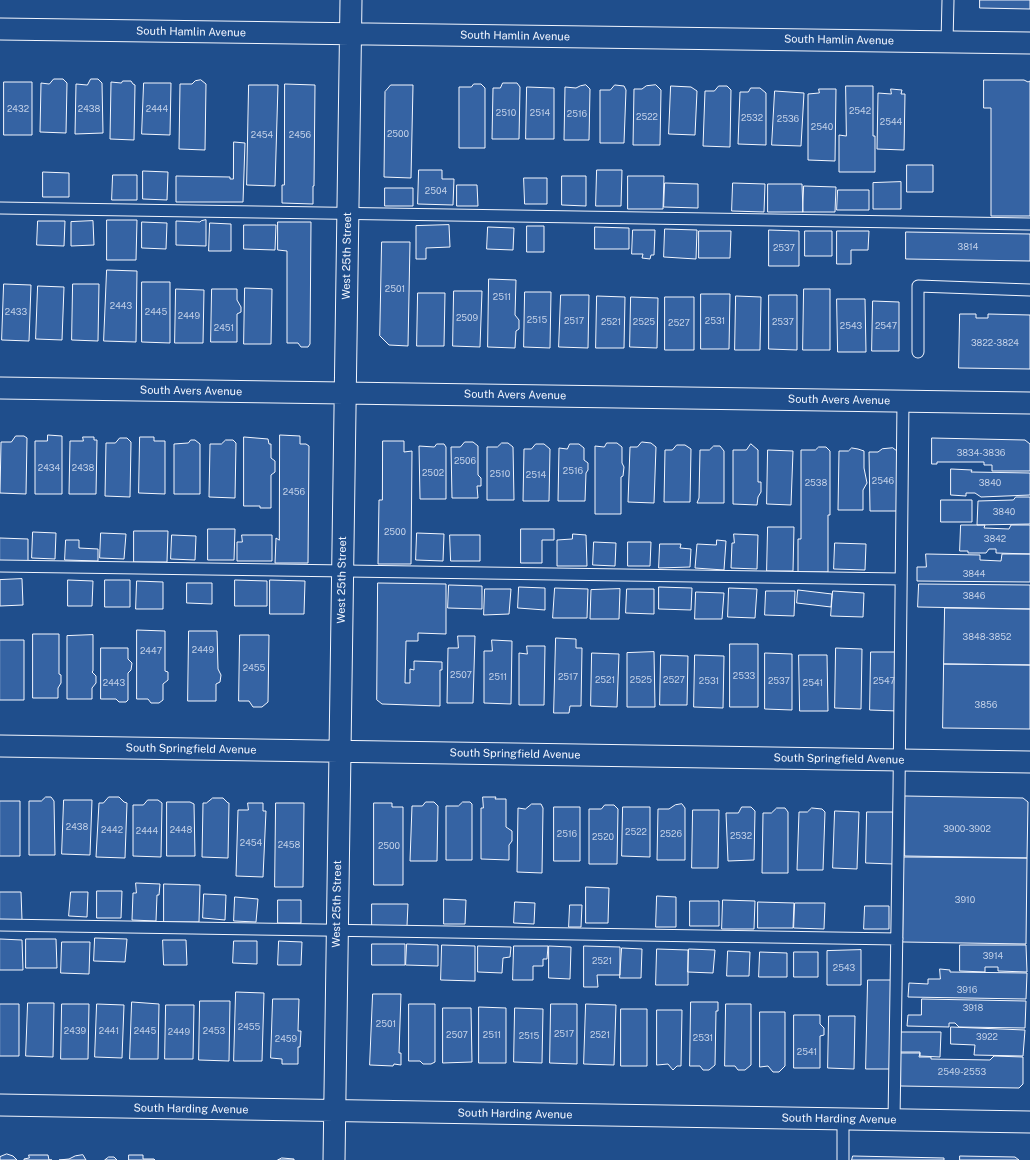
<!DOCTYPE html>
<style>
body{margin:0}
canvas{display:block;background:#1f4e8c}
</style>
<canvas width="1030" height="1160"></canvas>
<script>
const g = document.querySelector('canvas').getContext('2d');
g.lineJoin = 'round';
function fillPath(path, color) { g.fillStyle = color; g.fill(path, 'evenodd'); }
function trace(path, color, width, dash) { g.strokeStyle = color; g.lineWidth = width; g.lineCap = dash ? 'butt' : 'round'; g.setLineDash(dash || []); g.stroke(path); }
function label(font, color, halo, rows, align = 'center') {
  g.font = font + ' "Public Sans",sans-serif'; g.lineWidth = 3; g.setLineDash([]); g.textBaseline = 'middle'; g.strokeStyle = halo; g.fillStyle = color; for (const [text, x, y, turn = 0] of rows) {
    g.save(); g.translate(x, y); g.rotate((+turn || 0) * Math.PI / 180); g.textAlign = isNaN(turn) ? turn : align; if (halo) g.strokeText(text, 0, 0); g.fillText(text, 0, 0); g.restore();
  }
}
const building = new Path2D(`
 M 980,0 L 1030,0 L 1030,9 L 980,8 Z
 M 54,79 L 63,79 L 67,83 L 66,133 L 40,132 L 41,83 L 49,84 Z
 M 91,79 L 98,79 L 102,83 L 103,133 L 75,134 L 76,84 L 87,85 Z
 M 201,80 L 206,84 L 205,150 L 179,149 L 180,84 L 192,84 L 195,81 Z
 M 984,80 L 1024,80 L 1028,82 L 1030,81 L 1030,216 L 991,216 L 991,108 L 984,108 Z
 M 123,81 L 131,81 L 133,84 L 135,85 L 134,140 L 110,139 L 111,82 L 121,83 Z
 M 4,82 L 32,82 L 32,135 L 4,135 Z
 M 144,83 L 171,83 L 170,135 L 142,134 Z
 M 503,83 L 517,83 L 520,87 L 519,139 L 492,139 L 493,88 L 500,88 Z
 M 285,84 L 315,85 L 314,186 L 313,186 L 313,204 L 282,203 L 282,185 L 284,185 Z
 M 474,84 L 481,84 L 485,88 L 485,148 L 459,148 L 459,87 L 471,87 Z
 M 249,85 L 278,85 L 275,186 L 247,185 Z
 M 391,85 L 413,85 L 411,178 L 384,177 L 385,92 Z
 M 586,85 L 590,89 L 589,140 L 564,140 L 565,87 L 576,88 L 580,86 Z
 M 615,85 L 624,86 L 626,90 L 624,143 L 600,143 L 600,90 L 610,90 Z
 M 656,85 L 661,90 L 660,145 L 633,145 L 634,89 L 642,89 L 646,86 Z
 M 671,86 L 691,87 L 697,91 L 695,135 L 669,134 Z
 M 719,86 L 727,86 L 731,90 L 730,147 L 703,146 L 705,91 L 714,91 Z
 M 846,86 L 873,86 L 873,136 L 875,136 L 875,172 L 839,172 L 839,135 L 846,136 Z
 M 527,87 L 554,88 L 554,139 L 526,139 Z
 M 751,88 L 760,88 L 766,93 L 766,145 L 738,144 L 740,92 L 748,92 Z
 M 819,89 L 836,89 L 835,161 L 808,160 L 808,94 L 819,93 Z
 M 891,89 L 902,90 L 901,94 L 905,94 L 904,150 L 877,149 L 878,93 L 891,94 Z
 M 775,91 L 804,93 L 801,146 L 772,145 Z
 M 234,142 L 245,143 L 243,202 L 176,202 L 176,176 L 230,177 L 230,179 L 233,179 Z
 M 907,165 L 933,165 L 933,192 L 907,192 Z
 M 419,170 L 442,170 L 442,179 L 454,179 L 453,205 L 418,204 Z
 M 597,170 L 622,170 L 621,206 L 596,206 Z
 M 143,171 L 168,172 L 167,200 L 143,199 Z
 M 43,172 L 69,173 L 69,197 L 43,197 Z
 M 113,175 L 137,175 L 137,200 L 112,200 Z
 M 562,176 L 586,176 L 586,206 L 562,205 Z
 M 628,176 L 664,176 L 663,209 L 628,209 Z
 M 524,178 L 547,178 L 547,204 L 525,204 Z
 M 901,182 L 901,209 L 873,209 L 873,183 Z
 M 665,183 L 698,184 L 698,208 L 664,207 Z
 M 733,183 L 765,184 L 764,212 L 732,211 Z
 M 768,184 L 802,184 L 803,212 L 768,212 Z
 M 457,185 L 477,185 L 478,206 L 457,206 Z
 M 804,186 L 836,187 L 835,212 L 803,212 Z
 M 385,188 L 413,188 L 413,206 L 385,206 Z
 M 838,190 L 869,190 L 869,210 L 837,210 Z
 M 107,220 L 137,220 L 136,260 L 107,260 Z
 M 206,220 L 206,246 L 176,245 L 176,221 L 200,222 L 201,221 Z
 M 38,221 L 65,221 L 64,246 L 37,245 Z
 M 93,221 L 94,245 L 71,246 L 71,222 Z
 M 142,222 L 167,223 L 166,249 L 142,248 Z
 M 278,222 L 311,222 L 310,344 L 308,347 L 301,347 L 298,343 L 287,343 L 287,251 L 278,250 Z
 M 210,223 L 231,224 L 231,251 L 209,251 Z
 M 244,225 L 276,225 L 275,250 L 244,249 Z
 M 449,225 L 450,247 L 426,248 L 426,259 L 416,259 L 416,226 Z
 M 527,226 L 544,226 L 544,252 L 527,252 Z
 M 488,227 L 514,228 L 513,250 L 487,249 Z
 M 595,227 L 629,228 L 629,249 L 595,249 Z
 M 665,229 L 697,230 L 696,259 L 664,257 Z
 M 633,230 L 655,230 L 654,255 L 651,255 L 650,259 L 642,258 L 643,254 L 632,254 Z
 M 769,230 L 799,231 L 799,266 L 769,266 Z
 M 699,231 L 731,231 L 730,258 L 699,258 Z
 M 805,231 L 832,231 L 832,256 L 805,256 Z
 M 837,231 L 869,231 L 868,250 L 851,250 L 851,264 L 837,264 Z
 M 906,232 L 1030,234 L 1030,261 L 906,259 Z
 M 382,242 L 410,242 L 408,346 L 389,345 L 380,336 Z
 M 107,270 L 137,271 L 136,342 L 104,341 Z
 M 489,279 L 516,280 L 515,315 L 519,320 L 519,329 L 516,331 L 515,348 L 488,347 Z
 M 142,282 L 170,282 L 170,343 L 142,342 Z
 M 4,284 L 31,285 L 29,341 L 2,340 Z
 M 73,284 L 99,284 L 98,341 L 72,340 Z
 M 38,286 L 64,287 L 62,340 L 36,339 Z
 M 245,288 L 272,289 L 271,344 L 244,344 Z
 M 176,289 L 204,290 L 203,343 L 175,343 Z
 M 212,289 L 237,289 L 237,300 L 241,307 L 241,312 L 237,314 L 237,342 L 211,342 Z
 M 804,289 L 830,289 L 830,350 L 803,350 Z
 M 454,291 L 482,291 L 480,347 L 453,346 Z
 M 525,292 L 551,292 L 550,348 L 524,347 Z
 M 418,293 L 445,293 L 444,346 L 417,346 Z
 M 701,294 L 730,294 L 729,349 L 701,349 Z
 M 561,295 L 589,295 L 588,348 L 559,347 Z
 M 769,295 L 797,295 L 797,350 L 769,349 Z
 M 597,296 L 625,297 L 624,348 L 596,348 Z
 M 736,296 L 761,297 L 760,350 L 735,350 Z
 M 631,297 L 658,298 L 657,348 L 630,347 Z
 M 665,297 L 694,297 L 694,350 L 665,350 Z
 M 837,299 L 865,299 L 866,352 L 838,352 Z
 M 873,301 L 899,302 L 899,351 L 872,351 Z
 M 960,314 L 976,314 L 976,318 L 988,318 L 988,314 L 1030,315 L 1030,369 L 959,368 Z
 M 48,435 L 62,436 L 62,494 L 35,494 L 35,441 L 47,441 Z
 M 280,435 L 300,436 L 300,444 L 306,444 L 309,446 L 308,563 L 275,563 L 276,538 L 279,540 Z
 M 16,436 L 24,436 L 27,438 L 26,494 L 0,493 L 1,442 L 11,442 Z
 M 83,437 L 94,437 L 94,440 L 97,440 L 96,494 L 69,494 L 70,441 L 83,441 Z
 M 140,437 L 154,437 L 154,441 L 165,441 L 165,494 L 139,493 Z
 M 244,437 L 268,439 L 269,444 L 271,444 L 271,458 L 275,461 L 275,472 L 271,475 L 271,508 L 260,508 L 260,506 L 244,506 Z
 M 120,438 L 127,438 L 131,442 L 130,497 L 105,496 L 106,443 L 115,443 Z
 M 932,438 L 1025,440 L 1030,444 L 1030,471 L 992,471 L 992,465 L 984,465 L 984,462 L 937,462 L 937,464 L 932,464 Z
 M 191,440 L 195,440 L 200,444 L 200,494 L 174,494 L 174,444 L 188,443 Z
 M 226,440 L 233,440 L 236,443 L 235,498 L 209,497 L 210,444 L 221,444 Z
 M 383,441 L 404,441 L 404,452 L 412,451 L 411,564 L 378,564 L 379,500 L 382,500 Z
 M 465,442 L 473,442 L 478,446 L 478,475 L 481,478 L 481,486 L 477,486 L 478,498 L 452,498 L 451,447 L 460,447 Z
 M 642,442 L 651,443 L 656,447 L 654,503 L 628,502 L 630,447 L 637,447 Z
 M 502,443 L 508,443 L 513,447 L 514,500 L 487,500 L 487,447 L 497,447 Z
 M 607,443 L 617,443 L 622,447 L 622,463 L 624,467 L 623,476 L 621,477 L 621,514 L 595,514 L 595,446 L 604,447 Z
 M 437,444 L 444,444 L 446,447 L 446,499 L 420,499 L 419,446 L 434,447 Z
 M 536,444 L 544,444 L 550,449 L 549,501 L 523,501 L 524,449 L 531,449 Z
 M 570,444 L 579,444 L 584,448 L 584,460 L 588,463 L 588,470 L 586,473 L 585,501 L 558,501 L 559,448 L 567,449 Z
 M 751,444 L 758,450 L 758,482 L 761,482 L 761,492 L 758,497 L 757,505 L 733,504 L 733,450 L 746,450 Z
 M 677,445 L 685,445 L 691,449 L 690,502 L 664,502 L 665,450 L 672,450 Z
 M 714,446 L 720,446 L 724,451 L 724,503 L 697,503 L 699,498 L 700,450 L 709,450 Z
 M 819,447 L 826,447 L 830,451 L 830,515 L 828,515 L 828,572 L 798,572 L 798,539 L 801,539 L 801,450 L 815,450 Z
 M 852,448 L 858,449 L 864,451 L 864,468 L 867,483 L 863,490 L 863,510 L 838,510 L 839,451 L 848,451 Z
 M 893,448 L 897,451 L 898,511 L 870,511 L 869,452 L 878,452 L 882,449 Z
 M 768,450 L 793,451 L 791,505 L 767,504 Z
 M 951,469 L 972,470 L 971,472 L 1030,473 L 1030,495 L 981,497 L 975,493 L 966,493 L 966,496 L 951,495 Z
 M 1016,497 L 1030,497 L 1030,524 L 977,525 L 978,501 L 1013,500 Z
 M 941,500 L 972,500 L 972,522 L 941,522 Z
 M 961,525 L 985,525 L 984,528 L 1009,529 L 1011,525 L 1030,525 L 1030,554 L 996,553 L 996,549 L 989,549 L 986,553 L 968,553 L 968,551 L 960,551 Z
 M 768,527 L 794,527 L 793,571 L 767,571 Z
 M 208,529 L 235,529 L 234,560 L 208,560 Z
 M 521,529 L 554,529 L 554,540 L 542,540 L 542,563 L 521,563 Z
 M 134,531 L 168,531 L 167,562 L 134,562 Z
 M 33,532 L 56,533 L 55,559 L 32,558 Z
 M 101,533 L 126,534 L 124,559 L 100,558 Z
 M 417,533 L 444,534 L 443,561 L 416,560 Z
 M 573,534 L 586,535 L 587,566 L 557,566 L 557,540 L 572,539 Z
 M 734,534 L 758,535 L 757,569 L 731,568 L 732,543 L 734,543 Z
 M 172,535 L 196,536 L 195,560 L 171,559 Z
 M 242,535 L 272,535 L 272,561 L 237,561 L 237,542 L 242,542 Z
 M 450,535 L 480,535 L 480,561 L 451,561 Z
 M 0,538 L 28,539 L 28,561 L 0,561 Z
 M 66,540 L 79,540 L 79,548 L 98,549 L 98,561 L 65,560 Z
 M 717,540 L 726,541 L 724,570 L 695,568 L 697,544 L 716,545 Z
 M 594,542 L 616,543 L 615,566 L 593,565 Z
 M 628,542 L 651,542 L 650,566 L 628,566 Z
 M 835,543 L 866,544 L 865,570 L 834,569 Z
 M 660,544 L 681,544 L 680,548 L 691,549 L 690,567 L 659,568 Z
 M 926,554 L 980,555 L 980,560 L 1001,561 L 1002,554 L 1030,554 L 1030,582 L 917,581 L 917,567 L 926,567 Z
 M 22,579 L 23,605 L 0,606 L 0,580 Z
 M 68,580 L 93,581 L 92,606 L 68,606 Z
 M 105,580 L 130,580 L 130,607 L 105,607 Z
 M 235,580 L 267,581 L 267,606 L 235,606 Z
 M 270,580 L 305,581 L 304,614 L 270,614 Z
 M 137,581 L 163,582 L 163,609 L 136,609 Z
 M 187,583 L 212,583 L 212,604 L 187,603 Z
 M 378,583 L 446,584 L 446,634 L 418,633 L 418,641 L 406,641 L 405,683 L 410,683 L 410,669 L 414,670 L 414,661 L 442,662 L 442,670 L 440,670 L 440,706 L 382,704 L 377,700 Z
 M 919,584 L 1030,585 L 1030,609 L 918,607 Z
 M 449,585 L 482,586 L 482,609 L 448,608 Z
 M 519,587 L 545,588 L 545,610 L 518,608 Z
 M 659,587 L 692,588 L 691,610 L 659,609 Z
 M 555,588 L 588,589 L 587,618 L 553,618 Z
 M 729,588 L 757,589 L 755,618 L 728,617 Z
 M 485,589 L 511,589 L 509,614 L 484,615 Z
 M 620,589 L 619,619 L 590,619 L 591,590 Z
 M 627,589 L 654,589 L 654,614 L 626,613 Z
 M 798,590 L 832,594 L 831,607 L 797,603 Z
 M 766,591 L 795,591 L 794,616 L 765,615 Z
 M 833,591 L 864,593 L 863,617 L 831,616 Z
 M 696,592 L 724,593 L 722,619 L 695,619 Z
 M 945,608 L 1030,609 L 1030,665 L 944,664 Z
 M 137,630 L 165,631 L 165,671 L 168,672 L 168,680 L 163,684 L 163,700 L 159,703 L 151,703 L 148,699 L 137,699 Z
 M 189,631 L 217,631 L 218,669 L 221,675 L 220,682 L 216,684 L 216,701 L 188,701 Z
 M 33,634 L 59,634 L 59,674 L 61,675 L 61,683 L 58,688 L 58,698 L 33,698 Z
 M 93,635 L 93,671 L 92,672 L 96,676 L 96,683 L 92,688 L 92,699 L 67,699 L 67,636 Z
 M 240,635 L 269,635 L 268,702 L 262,707 L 253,707 L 249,701 L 239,701 Z
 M 458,636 L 475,636 L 473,703 L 447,703 L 448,648 L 458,648 Z
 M 556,638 L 576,639 L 576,648 L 582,648 L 581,706 L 570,706 L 569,713 L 554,713 Z
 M 0,640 L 24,640 L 24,700 L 0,700 Z
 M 492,640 L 512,641 L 511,704 L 484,703 L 484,651 L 492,651 Z
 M 730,644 L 758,644 L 758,707 L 730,707 Z
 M 527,646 L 545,646 L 544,705 L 519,705 L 519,653 L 527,654 Z
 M 101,648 L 128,648 L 128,659 L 132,663 L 131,670 L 128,673 L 128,700 L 126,702 L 119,702 L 116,699 L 101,699 Z
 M 836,648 L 862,649 L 861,709 L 835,708 Z
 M 654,652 L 655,707 L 627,707 L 627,653 Z
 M 871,652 L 897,652 L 897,711 L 870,710 Z
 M 592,653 L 619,654 L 617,707 L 591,706 Z
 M 765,653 L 792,654 L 792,710 L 765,709 Z
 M 661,655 L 688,656 L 687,705 L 660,705 Z
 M 695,655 L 724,656 L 723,708 L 694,707 Z
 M 799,655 L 827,655 L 828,711 L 800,711 Z
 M 944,664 L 1030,665 L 1030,729 L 943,728 Z
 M 905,796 L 1023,798 L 1028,802 L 1027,858 L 905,856 Z
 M 46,797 L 51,797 L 54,801 L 55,855 L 29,855 L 29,801 L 41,801 Z
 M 109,797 L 119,797 L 124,802 L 127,803 L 125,858 L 96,857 L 99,803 L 103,803 Z
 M 483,797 L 496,797 L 495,799 L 506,799 L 506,827 L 512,831 L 512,841 L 509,845 L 509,860 L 481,859 L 481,808 L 483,808 Z
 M 213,798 L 223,798 L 228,803 L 229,803 L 228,858 L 202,857 L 203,803 L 206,803 Z
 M 64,800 L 92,800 L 90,855 L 62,854 Z
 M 148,800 L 158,800 L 162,803 L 161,857 L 133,856 L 133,805 L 143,805 Z
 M 0,801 L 20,801 L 20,856 L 0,856 Z
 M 167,802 L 190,802 L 194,804 L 195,856 L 167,856 Z
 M 426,802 L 434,802 L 438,806 L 437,861 L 410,861 L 412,806 L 422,806 Z
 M 463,802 L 470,802 L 472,804 L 472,860 L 446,860 L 446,806 L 458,806 Z
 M 248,803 L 263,803 L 263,811 L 266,811 L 263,877 L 236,876 L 238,810 L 248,810 Z
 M 276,803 L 304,803 L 303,887 L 275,887 Z
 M 374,803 L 392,803 L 392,807 L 403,807 L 403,885 L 374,885 Z
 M 532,804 L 541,804 L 543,808 L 542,873 L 517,872 L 518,808 L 525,809 Z
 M 682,804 L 685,808 L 685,860 L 657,860 L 658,809 L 669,809 L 675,805 Z
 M 605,805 L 614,805 L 618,809 L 617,864 L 589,864 L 589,809 L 601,809 Z
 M 554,807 L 580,807 L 580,861 L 554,861 Z
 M 623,807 L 650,807 L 650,857 L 622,856 Z
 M 742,807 L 751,807 L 755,811 L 754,860 L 728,861 L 726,813 L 738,813 Z
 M 777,808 L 785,808 L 788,812 L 788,873 L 762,873 L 763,813 L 771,813 Z
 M 812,808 L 822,809 L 825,812 L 823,870 L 797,870 L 799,812 L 807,812 Z
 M 693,810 L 719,810 L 718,868 L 692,868 Z
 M 835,811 L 859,812 L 857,869 L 833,868 Z
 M 867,812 L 893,812 L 893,864 L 866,863 Z
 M 904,857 L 1027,858 L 1026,944 L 903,942 Z
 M 136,883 L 160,884 L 159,895 L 157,895 L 156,921 L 132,920 L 133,893 L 136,893 Z
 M 164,884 L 200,885 L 199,922 L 164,922 Z
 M 586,887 L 609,888 L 608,923 L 586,923 Z
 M 97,891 L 122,891 L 121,918 L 97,918 Z
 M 0,892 L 21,892 L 22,920 L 0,920 Z
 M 71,892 L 88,892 L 87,917 L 69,916 Z
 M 204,894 L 226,895 L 225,920 L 203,918 Z
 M 657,896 L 676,897 L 676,927 L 656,927 Z
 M 235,897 L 258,899 L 256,922 L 234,921 Z
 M 444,899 L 466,900 L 465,924 L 444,924 Z
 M 278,900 L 301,900 L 301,923 L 278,923 Z
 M 723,900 L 755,901 L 754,929 L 722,929 Z
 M 690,901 L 719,901 L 719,926 L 690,926 Z
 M 515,902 L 535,903 L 534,924 L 514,923 Z
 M 758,902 L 794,903 L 793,928 L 758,928 Z
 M 795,903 L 825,903 L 824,929 L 794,928 Z
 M 372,904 L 408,904 L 407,926 L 372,926 Z
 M 570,905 L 582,905 L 581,927 L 569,927 Z
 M 865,906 L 889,906 L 889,929 L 864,929 Z
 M 95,938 L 127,939 L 125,962 L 94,961 Z
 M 0,939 L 22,940 L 23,970 L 0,970 Z
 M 26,939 L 56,939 L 57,968 L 26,968 Z
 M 163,940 L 186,940 L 187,965 L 164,965 Z
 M 234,941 L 257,941 L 257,964 L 233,963 Z
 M 279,941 L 302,942 L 301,965 L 278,965 Z
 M 62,942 L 90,942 L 89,974 L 61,973 Z
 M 372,944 L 405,944 L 405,965 L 372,965 Z
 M 407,944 L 438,945 L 438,966 L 406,965 Z
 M 442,945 L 475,946 L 475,981 L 441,980 Z
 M 960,945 L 1026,945 L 1027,972 L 998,971 L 998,967 L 985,967 L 985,972 L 960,971 Z
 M 478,946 L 511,947 L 510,957 L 503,958 L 502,973 L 478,972 Z
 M 514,946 L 548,946 L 547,959 L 543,959 L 543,966 L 533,966 L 533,980 L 513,980 Z
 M 549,946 L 571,947 L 570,979 L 549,978 Z
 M 584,946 L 620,947 L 620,975 L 597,975 L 598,987 L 584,987 Z
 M 622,948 L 642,949 L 641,978 L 620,978 Z
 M 657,949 L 688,950 L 688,985 L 656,985 Z
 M 689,949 L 715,950 L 713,973 L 688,972 Z
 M 861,950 L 861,985 L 827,985 L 827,951 Z
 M 728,951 L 750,952 L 749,976 L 727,976 Z
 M 760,952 L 787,953 L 787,977 L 759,977 Z
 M 794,952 L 818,952 L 818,977 L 794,977 Z
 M 940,969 L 950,970 L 950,972 L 1027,973 L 1026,999 L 908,997 L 909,983 L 928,984 L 928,979 L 940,979 Z
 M 868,980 L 893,980 L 892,1069 L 866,1069 Z
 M 236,992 L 264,993 L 262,1061 L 234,1061 Z
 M 373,994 L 401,994 L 399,1053 L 401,1053 L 401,1065 L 394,1064 L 393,1066 L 370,1065 Z
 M 273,999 L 299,999 L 298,1031 L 301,1031 L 300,1047 L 298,1047 L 298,1064 L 282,1064 L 282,1059 L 271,1058 Z
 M 922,999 L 1026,1001 L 1025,1028 L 959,1027 L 955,1023 L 949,1023 L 949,1027 L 907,1026 L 908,1015 L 921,1015 Z
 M 200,1001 L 230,1001 L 229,1061 L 199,1060 Z
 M 132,1002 L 159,1004 L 158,1059 L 130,1059 Z
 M 691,1002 L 718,1002 L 718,1011 L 716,1011 L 715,1065 L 709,1070 L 703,1070 L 700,1066 L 690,1066 Z
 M 28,1003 L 54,1003 L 53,1057 L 26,1056 Z
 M 0,1004 L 19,1004 L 19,1056 L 0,1056 Z
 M 62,1004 L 89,1004 L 88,1059 L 61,1059 Z
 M 97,1004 L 124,1005 L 122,1058 L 95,1057 Z
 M 409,1004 L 435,1004 L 435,1062 L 431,1064 L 423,1064 L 420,1061 L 409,1061 Z
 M 551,1004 L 577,1004 L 577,1064 L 550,1063 Z
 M 586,1004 L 616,1005 L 614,1065 L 584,1064 Z
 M 726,1004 L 751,1004 L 751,1065 L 745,1070 L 738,1070 L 735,1066 L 725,1066 Z
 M 166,1005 L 194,1005 L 193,1059 L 165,1059 Z
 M 479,1007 L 506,1008 L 506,1063 L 479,1063 Z
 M 443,1008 L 471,1008 L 472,1062 L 443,1063 Z
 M 515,1008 L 543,1009 L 542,1063 L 514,1062 Z
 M 621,1009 L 647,1009 L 647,1066 L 621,1066 Z
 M 657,1010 L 682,1010 L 681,1066 L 677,1066 L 673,1070 L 668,1064 L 657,1065 Z
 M 760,1012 L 785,1012 L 785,1066 L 779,1072 L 773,1072 L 768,1066 L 760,1067 Z
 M 794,1015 L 820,1015 L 820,1024 L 824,1028 L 824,1035 L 820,1036 L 820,1068 L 794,1068 Z
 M 829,1016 L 855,1016 L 854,1069 L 828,1068 Z
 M 951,1027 L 1025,1030 L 1023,1056 L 974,1055 L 975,1045 L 951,1044 Z
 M 901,1032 L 941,1032 L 940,1057 L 920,1056 L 920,1052 L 901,1052 Z
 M 901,1053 L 920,1053 L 919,1057 L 931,1057 L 931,1059 L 990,1060 L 994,1056 L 1023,1057 L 1023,1084 L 1019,1088 L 901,1086 Z
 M 7,1154 L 13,1156 L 17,1160 L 0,1160 L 0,1157 Z
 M 29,1155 L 48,1155 L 49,1160 L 52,1160 L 24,1160 L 24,1159 L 29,1158 Z
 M 83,1155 L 86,1160 L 59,1160 L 69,1159 L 75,1156 Z
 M 129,1155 L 143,1155 L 143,1159 L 154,1159 L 155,1160 L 129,1160 Z
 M 853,1156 L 944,1158 L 944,1160 L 852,1160 Z
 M 960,1156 L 1015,1157 L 1019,1160 L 960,1160 Z
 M 109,1157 L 114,1157 L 117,1160 L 105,1160 Z
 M 282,1158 L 294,1159 L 294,1160 L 278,1160 Z`);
fillPath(building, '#3563a3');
trace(building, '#f2f6ff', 1);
const service = new Path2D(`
 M 947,42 L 948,0
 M 0,208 L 1030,224
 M 918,352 L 918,286 L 1030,290
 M 0,566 L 901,579
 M 0,925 L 897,939
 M 894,1120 L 899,791 L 903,401
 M 843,1160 L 843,1120`);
const minor = new Path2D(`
 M 0,29 L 1030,43
 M 0,388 L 1030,403
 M 0,746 L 1030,762
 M 0,1105 L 1030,1122
 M 334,1160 L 351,0`);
trace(service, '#f2f6ff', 13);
trace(minor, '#f2f6ff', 23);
trace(service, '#1f4e8c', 11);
trace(minor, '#1f4e8c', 21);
label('9px', '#c3d1e8', null, [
 ["2432",18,109],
 ["2438",89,109],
 ["2444",157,109],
 ["2542",860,111],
 ["2510",506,113],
 ["2514",540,113],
 ["2516",577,114],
 ["2522",647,117],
 ["2532",752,118],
 ["2536",788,119],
 ["2544",891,122],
 ["2540",822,127],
 ["2500",398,134],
 ["2454",262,135],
 ["2456",300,135],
 ["2504",436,191],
 ["3814",968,247],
 ["2537",784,248],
 ["2501",395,289],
 ["2511",502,297],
 ["2443",121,306],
 ["2433",16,312],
 ["2445",156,312],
 ["2449",189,316],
 ["2509",467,318],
 ["2515",537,320],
 ["2517",574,321],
 ["2531",715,321],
 ["2521",611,322],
 ["2525",644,322],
 ["2537",783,322],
 ["2527",679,323],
 ["2543",851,326],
 ["2547",886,326],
 ["2451",224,328],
 ["3822-3824",995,343],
 ["3834-3836",981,453],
 ["2506",465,461],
 ["2434",49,468],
 ["2438",83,468],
 ["2516",573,471],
 ["2502",433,473],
 ["2510",500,474],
 ["2514",536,475],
 ["2546",883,481],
 ["2538",816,483],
 ["3840",990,483],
 ["2456",294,492],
 ["3840",1004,512],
 ["2500",395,532],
 ["3842",995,539],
 ["3844",974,574],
 ["3846",974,596],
 ["3848-3852",987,637],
 ["2449",203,650],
 ["2447",151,651],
 ["2455",254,668],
 ["2507",461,675],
 ["2533",744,676],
 ["2511",498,677],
 ["2517",568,677],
 ["2521",605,680],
 ["2525",641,680],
 ["2527",674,680],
 ["2531",709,681],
 ["2537",779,681],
 ["2547",884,681],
 ["2443",114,683],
 ["2541",813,683],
 ["3856",986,705],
 ["2438",77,827],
 ["3900-3902",967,829],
 ["2442",112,830],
 ["2448",181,830],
 ["2444",147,831],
 ["2522",636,832],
 ["2516",567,834],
 ["2526",671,834],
 ["2532",741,836],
 ["2520",603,837],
 ["2454",251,843],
 ["2458",289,845],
 ["2500",389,846],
 ["3910",965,900],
 ["3914",993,956],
 ["2521",602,961],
 ["2543",844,968],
 ["3916",967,990],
 ["3918",973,1008],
 ["2501",386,1024],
 ["2455",249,1027],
 ["2439",75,1031],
 ["2441",109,1031],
 ["2445",145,1031],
 ["2453",214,1031],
 ["2449",179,1032],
 ["2517",564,1034],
 ["2507",457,1035],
 ["2511",492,1035],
 ["2521",600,1035],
 ["2515",529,1036],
 ["3922",987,1037],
 ["2531",703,1038],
 ["2459",286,1039],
 ["2541",807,1052],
 ["2549-2553",962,1072]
]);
label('11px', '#f2f6ff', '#1f4e8c', [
 ["South Hamlin Avenue",191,32,1],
 ["South Hamlin Avenue",515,36,1],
 ["South Hamlin Avenue",839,40,1],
 ["West 25th Street",347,256,-89],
 ["South Avers Avenue",191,391,1],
 ["South Avers Avenue",515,395,1],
 ["South Avers Avenue",839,400,1],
 ["West 25th Street",342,580,-89],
 ["South Springfield Avenue",191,749,1],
 ["South Springfield Avenue",515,754,1],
 ["South Springfield Avenue",839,759,1],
 ["West 25th Street",337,904,-89],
 ["South Harding Avenue",191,1109,1],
 ["South Harding Avenue",515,1114,1],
 ["South Harding Avenue",839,1119,1]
]);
</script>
